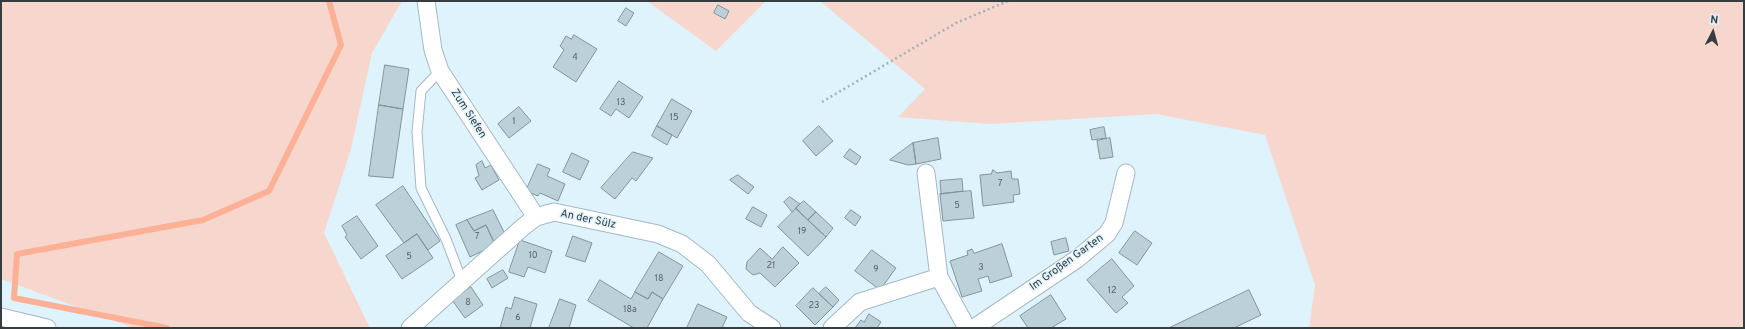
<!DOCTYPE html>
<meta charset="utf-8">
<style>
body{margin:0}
#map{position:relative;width:1745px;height:329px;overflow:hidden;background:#dff3fc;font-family:Overpass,sans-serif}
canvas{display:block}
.frame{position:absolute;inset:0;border:2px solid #353d40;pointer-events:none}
.north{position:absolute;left:1693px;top:12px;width:40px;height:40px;-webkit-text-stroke:3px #dff3fc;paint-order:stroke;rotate:6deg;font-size:11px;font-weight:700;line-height:16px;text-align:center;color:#353d40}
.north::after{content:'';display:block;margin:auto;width:14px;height:18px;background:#353d40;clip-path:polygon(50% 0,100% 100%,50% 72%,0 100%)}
</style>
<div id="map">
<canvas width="1745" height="329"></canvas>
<div class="frame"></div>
<div class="north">N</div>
</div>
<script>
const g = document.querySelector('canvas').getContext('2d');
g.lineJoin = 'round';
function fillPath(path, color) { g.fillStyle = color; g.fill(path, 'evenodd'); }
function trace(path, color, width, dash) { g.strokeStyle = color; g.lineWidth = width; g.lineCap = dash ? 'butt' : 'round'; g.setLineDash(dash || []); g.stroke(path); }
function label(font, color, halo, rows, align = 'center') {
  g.font = font + ' Overpass,sans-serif'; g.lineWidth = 3; g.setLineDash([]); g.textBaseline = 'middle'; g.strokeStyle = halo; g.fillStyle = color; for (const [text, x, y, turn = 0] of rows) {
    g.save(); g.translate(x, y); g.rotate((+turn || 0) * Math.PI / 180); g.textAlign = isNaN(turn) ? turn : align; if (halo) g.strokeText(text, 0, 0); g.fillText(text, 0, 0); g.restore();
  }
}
fillPath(new Path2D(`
 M 1,1 L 402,1 L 372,53 L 351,149 L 324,233 L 370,328 L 134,328 L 1,279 Z
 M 647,1 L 766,1 L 716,51 Z
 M 820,1 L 1744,1 L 1744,326 L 1742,328 L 1309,328 L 1315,285 L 1265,135 L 1156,114 L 990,124 L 898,117 L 925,89 Z`), '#f7d7cd');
trace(new Path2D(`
 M 167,328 L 14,298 L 17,254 L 203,220 L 269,191 L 341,45 L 329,1`), '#fcb096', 6);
const building = new Path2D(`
 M 718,5 L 729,11 L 725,19 L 714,13 Z
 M 626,8 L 634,13 L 626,26 L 618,21 Z
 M 574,35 L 597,49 L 576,82 L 553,67 L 564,50 L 560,46 L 566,36 L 571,39 Z
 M 385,65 L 409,69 L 403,109 L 379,105 Z
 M 619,81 L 643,97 L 629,118 L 616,109 L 611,116 L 600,109 Z
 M 672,99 L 692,111 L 677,138 L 657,126 Z
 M 379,105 L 403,109 L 393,178 L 369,176 Z
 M 519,107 L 531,121 L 509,138 L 498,124 Z
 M 657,126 L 672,135 L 667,145 L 652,136 Z
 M 819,126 L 833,141 L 816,156 L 803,141 Z
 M 1104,127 L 1106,138 L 1092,140 L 1090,130 Z
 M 938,138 L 941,159 L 916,164 L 913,143 Z
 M 1110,138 L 1113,157 L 1100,159 L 1097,141 Z
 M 913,143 L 916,164 L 908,165 L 890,160 Z
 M 850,149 L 861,157 L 856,165 L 844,157 Z
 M 633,152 L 653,158 L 636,181 L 632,178 L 615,199 L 601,188 Z
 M 572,153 L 589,161 L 580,180 L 563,172 Z
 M 482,161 L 485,168 L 491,165 L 499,180 L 482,190 L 475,178 L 479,176 L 476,165 Z
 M 538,164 L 550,169 L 547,176 L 565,184 L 558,201 L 540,193 L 538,196 L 526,191 Z
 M 993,170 L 997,173 L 1011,171 L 1012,179 L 1018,179 L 1020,194 L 1013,195 L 1014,202 L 983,206 L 980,175 L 991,174 Z
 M 738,175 L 754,187 L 748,194 L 730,180 Z
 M 962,179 L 963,191 L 941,194 L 940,181 Z
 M 403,186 L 440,241 L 428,250 L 417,234 L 404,243 L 376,205 Z
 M 971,191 L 974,218 L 943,221 L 940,194 Z
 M 790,197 L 800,204 L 792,212 L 784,202 Z
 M 804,201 L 816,212 L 808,220 L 796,208 Z
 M 753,207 L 767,215 L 761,227 L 746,219 Z
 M 796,209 L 826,237 L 808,256 L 778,227 Z
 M 493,210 L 506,236 L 494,242 L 486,225 L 474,231 L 467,220 Z
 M 851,210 L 861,217 L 855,226 L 845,218 Z
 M 816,212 L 833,228 L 826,237 L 808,220 Z
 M 357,216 L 378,246 L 361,259 L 345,237 L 347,235 L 342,226 Z
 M 467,220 L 474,231 L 486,225 L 495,245 L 470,257 L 456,225 Z
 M 1135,231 L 1152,243 L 1137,265 L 1119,253 Z
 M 417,234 L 433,258 L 402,279 L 386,256 Z
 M 573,236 L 592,243 L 585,262 L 566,256 Z
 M 1066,238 L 1069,251 L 1054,255 L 1051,242 Z
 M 520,240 L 552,251 L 545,273 L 528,267 L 524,277 L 509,272 Z
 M 1002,244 L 1012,276 L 990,283 L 988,276 L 978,279 L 982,291 L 962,297 L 950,261 L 968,255 L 967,251 L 972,249 L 974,253 Z
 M 783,247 L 799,263 L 775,287 L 760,273 L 753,275 L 746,269 L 747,262 L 760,248 L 772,259 Z
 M 872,250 L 896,268 L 880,290 L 855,271 Z
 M 659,252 L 683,266 L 663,299 L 652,292 L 648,299 L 635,292 Z
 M 1112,259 L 1134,286 L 1122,297 L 1128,303 L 1116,313 L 1087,280 Z
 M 503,270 L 508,278 L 492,288 L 487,279 Z
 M 600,280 L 631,299 L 635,292 L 648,299 L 652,292 L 663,299 L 647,328 L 634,328 L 588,301 Z
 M 471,287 L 483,305 L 465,318 L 452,300 Z
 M 826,287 L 839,300 L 833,307 L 819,294 Z
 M 813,288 L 833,307 L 815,325 L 796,306 Z
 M 1249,290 L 1261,315 L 1234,328 L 1169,328 Z
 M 1051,295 L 1066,319 L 1051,328 L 1028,328 L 1020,316 Z
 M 515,297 L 537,304 L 530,328 L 500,328 L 506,307 L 511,309 Z
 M 560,299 L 576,305 L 569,328 L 549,328 Z
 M 698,304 L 727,317 L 722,328 L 687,328 Z
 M 869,314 L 881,322 L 877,328 L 855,328 L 861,320 L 864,322 Z`);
fillPath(building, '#bcd0d8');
trace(building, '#81949c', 1);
const service = new Path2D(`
 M 440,71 L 421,91 L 417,132 L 421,188 L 446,239 L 462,281`);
const minor = new Path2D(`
 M 426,1 L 433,50 L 440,71 L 536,217
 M 926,173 L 939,277
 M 1,317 L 47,328
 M 410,328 L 523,227 L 536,217 L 554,212 L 658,234 L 682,244 L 708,264 L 749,313 L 772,328
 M 832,328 L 860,302 L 939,277 L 967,328
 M 974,328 L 1077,259 L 1107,234 L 1114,223 L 1126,173`);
trace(service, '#a5b9c1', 11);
trace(minor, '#a5b9c1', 19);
trace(new Path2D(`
 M 822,102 L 956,23 L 1008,1`), '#a2b2b9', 2.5, [2, 3]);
trace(service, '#fff', 9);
trace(minor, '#fff', 17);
label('9px', '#576266', null, [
 ["4",575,58],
 ["13",621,103],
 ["15",674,118],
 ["1",514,122],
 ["7",1000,184],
 ["5",957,206],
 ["19",802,232],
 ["7",477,237],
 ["10",533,256],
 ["5",409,257],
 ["21",771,266],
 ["3",981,268],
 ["9",876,270],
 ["18",659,279],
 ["12",1112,291],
 ["8",468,303],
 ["23",814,306],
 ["18a",630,310],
 ["6",518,318]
]);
label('11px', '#353d40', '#dff3fc', [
 ["Zum Siefen",468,114,57],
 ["An der Sülz",588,220,12],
 ["Im Großen Garten",1067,263,-36]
]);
</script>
